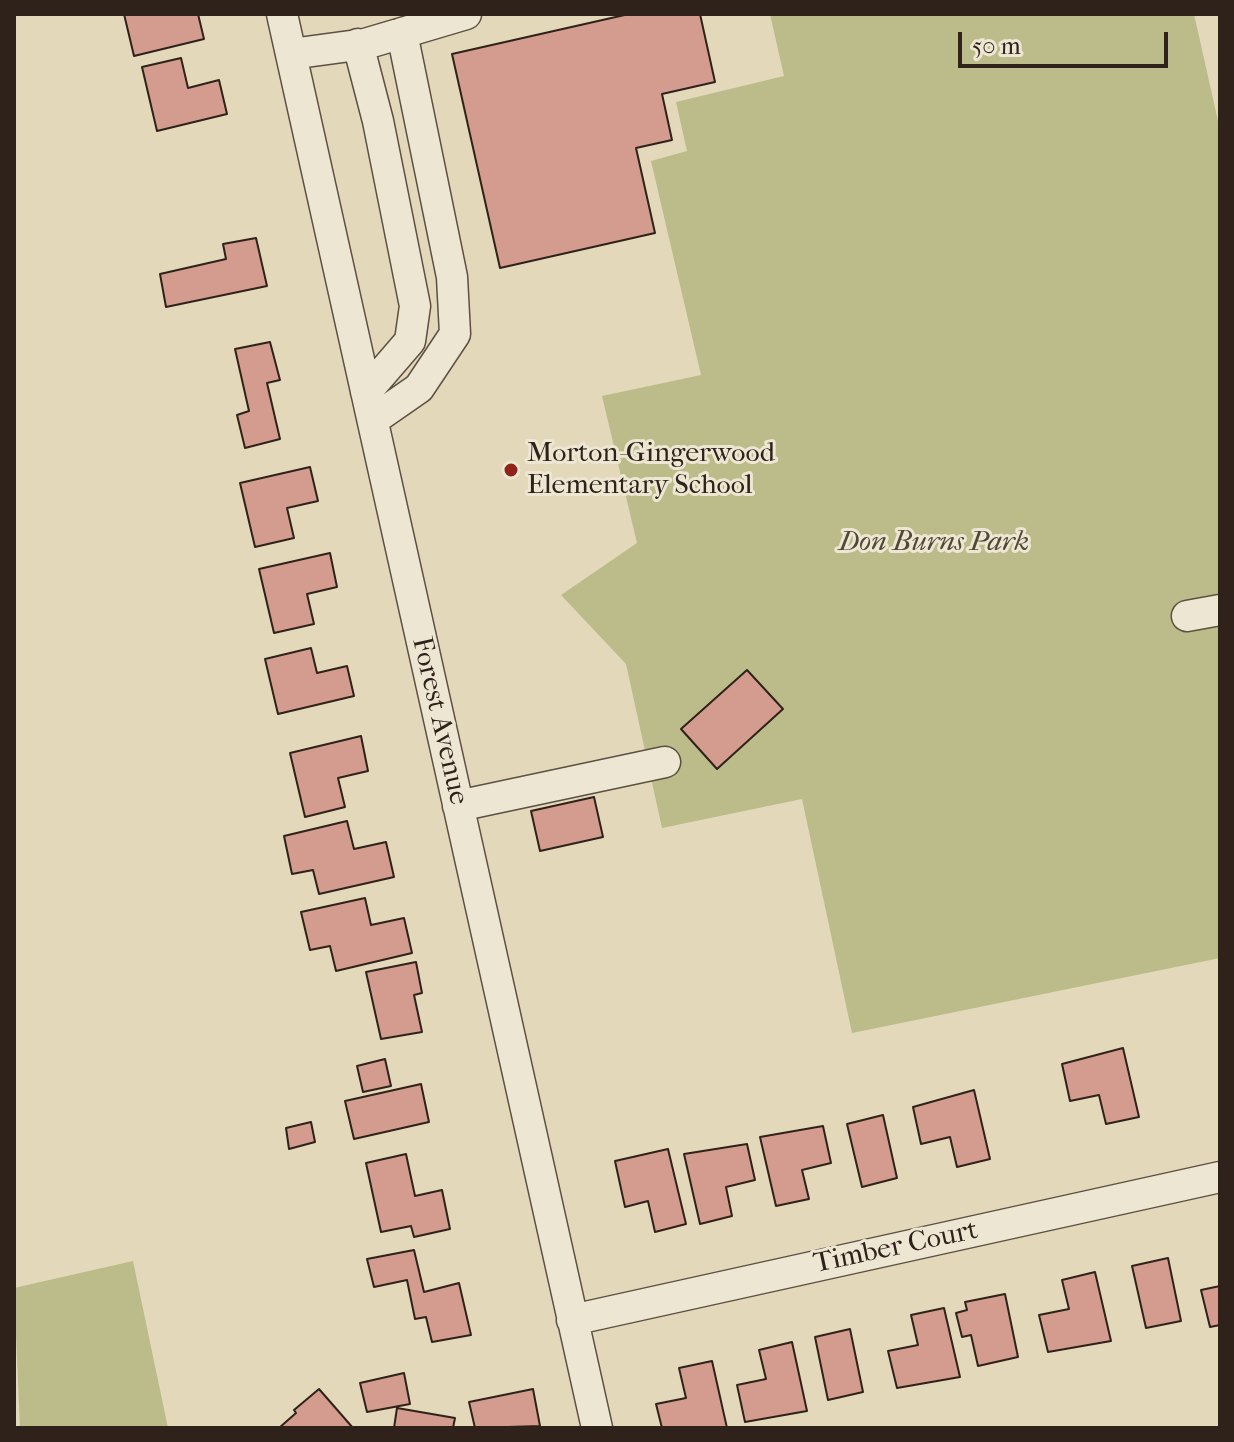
<!DOCTYPE html>
<style>
body{margin:0}
#map{position:relative;width:1234px;height:1442px;overflow:hidden;background:#e3d8b9;font-family:"IM FELL French Canon",serif}
canvas{display:block}
.frame{position:absolute;inset:0;border:16px solid #2e221a;pointer-events:none}
.scale{position:absolute;left:958px;top:32px;width:210px;height:36px;box-sizing:border-box;border:4px solid #2e221a;border-top:0;padding-left:10px;font-size:24px;line-height:28px;white-space:nowrap;color:#2e221a;-webkit-text-stroke:6px #ede6d2;paint-order:stroke}
</style>
<div id="map">
<canvas width="1234" height="1442"></canvas>
<div class="frame"></div>
<div class="scale">50 m</div>
</div>
<script>
const g = document.querySelector('canvas').getContext('2d');
g.lineJoin = 'round';
function fillPath(path, color) { g.fillStyle = color; g.fill(path, 'evenodd'); }
function trace(path, color, width, dash) { g.strokeStyle = color; g.lineWidth = width; g.lineCap = dash ? 'butt' : 'round'; g.setLineDash(dash || []); g.stroke(path); }
function label(font, color, halo, rows, align = 'center') {
  g.font = font + ' "IM FELL French Canon",serif'; g.lineWidth = 6; g.setLineDash([]); g.textBaseline = 'middle'; g.strokeStyle = halo; g.fillStyle = color; for (const [text, x, y, turn = 0] of rows) {
    g.save(); g.translate(x, y); g.rotate((+turn || 0) * Math.PI / 180); g.textAlign = isNaN(turn) ? turn : align; if (halo) g.strokeText(text, 0, 0); g.fillText(text, 0, 0); g.restore();
  }
}
fillPath(new Path2D(`
 M 770,14 L 1194,14 L 1220,130 L 1220,958 L 852,1033 L 802,799 L 662,828 L 626,664 L 561,595 L 637,543 L 602,396 L 701,375 L 651,161 L 687,151 L 676,102 L 784,76 Z
 M 133,1261 L 168,1428 L 20,1428 L 14,1288 Z`), '#bbbc8a');
const building = new Path2D(`
 M 124,14 L 198,14 L 204,39 L 134,56 Z
 M 629,14 L 700,14 L 715,82 L 662,94 L 672,140 L 636,148 L 655,233 L 500,268 L 452,54 Z
 M 181,58 L 188,88 L 219,80 L 227,114 L 157,131 L 142,67 Z
 M 256,238 L 267,286 L 166,307 L 160,274 L 226,259 L 223,244 Z
 M 270,342 L 280,380 L 267,383 L 280,439 L 245,448 L 237,415 L 249,411 L 235,349 Z
 M 310,467 L 318,501 L 287,508 L 294,538 L 255,547 L 240,483 Z
 M 330,553 L 337,587 L 307,594 L 314,624 L 274,633 L 259,569 Z
 M 311,648 L 317,673 L 347,666 L 354,696 L 278,714 L 265,659 Z
 M 747,670 L 783,709 L 717,769 L 681,729 Z
 M 361,736 L 368,771 L 338,778 L 345,807 L 305,817 L 290,753 Z
 M 594,797 L 603,837 L 540,851 L 531,811 Z
 M 347,821 L 354,849 L 386,842 L 394,877 L 319,894 L 313,870 L 292,874 L 284,836 Z
 M 365,898 L 371,925 L 404,918 L 412,953 L 336,971 L 330,946 L 310,950 L 301,912 Z
 M 416,962 L 422,993 L 414,995 L 422,1032 L 381,1039 L 366,972 Z
 M 1123,1048 L 1139,1117 L 1106,1124 L 1099,1095 L 1070,1101 L 1062,1064 Z
 M 385,1059 L 391,1086 L 363,1092 L 357,1066 Z
 M 421,1084 L 429,1122 L 354,1139 L 345,1101 Z
 M 974,1090 L 990,1159 L 957,1167 L 950,1137 L 921,1144 L 913,1107 Z
 M 883,1115 L 897,1178 L 862,1187 L 847,1124 Z
 M 311,1122 L 315,1142 L 289,1149 L 286,1128 Z
 M 823,1126 L 831,1163 L 802,1170 L 809,1199 L 776,1206 L 760,1137 Z
 M 747,1144 L 755,1180 L 726,1187 L 732,1216 L 700,1224 L 684,1154 Z
 M 668,1149 L 686,1224 L 655,1232 L 648,1201 L 625,1207 L 615,1161 Z
 M 406,1154 L 415,1196 L 442,1190 L 450,1229 L 414,1237 L 411,1226 L 381,1232 L 366,1163 Z
 M 414,1250 L 424,1292 L 459,1283 L 471,1335 L 432,1342 L 426,1317 L 415,1319 L 407,1280 L 374,1287 L 367,1259 Z
 M 1168,1258 L 1181,1321 L 1146,1328 L 1132,1266 Z
 M 1095,1272 L 1111,1341 L 1048,1352 L 1039,1315 L 1069,1309 L 1062,1280 Z
 M 1220,1286 L 1220,1325 L 1210,1327 L 1201,1290 Z
 M 1005,1294 L 1018,1357 L 978,1366 L 971,1335 L 962,1337 L 956,1313 L 967,1310 L 965,1302 Z
 M 944,1308 L 960,1377 L 897,1388 L 888,1351 L 918,1345 L 911,1315 Z
 M 850,1329 L 863,1392 L 828,1400 L 815,1337 Z
 M 792,1342 L 807,1411 L 745,1422 L 737,1385 L 766,1379 L 759,1350 Z
 M 712,1361 L 727,1428 L 662,1428 L 656,1404 L 686,1398 L 679,1368 Z
 M 404,1373 L 410,1404 L 367,1412 L 360,1383 Z
 M 319,1389 L 353,1428 L 279,1428 L 296,1413 L 294,1410 Z
 M 533,1389 L 540,1426 L 475,1428 L 469,1402 Z
 M 397,1408 L 455,1418 L 453,1428 L 394,1428 Z`);
fillPath(building, '#d49c8e');
trace(building, '#2e221a', 2);
const minor = new Path2D(`
 M 282,14 L 597,1428
 M 358,44 L 378,121 L 415,306 L 410,341 L 366,392
 M 291,54 L 365,44 L 466,14
 M 373,420 L 419,388 L 455,334 L 452,277 L 402,33
 M 1187,616 L 1220,610
 M 458,806 L 665,762
 M 572,1320 L 1220,1177`);
trace(minor, '#5b5042', 33);
trace(minor, '#ede6d2', 30);
for (const [x, y, r, color] of [
 [511,470,8,"#8f2418"]
]) { const dot = new Path2D(); dot.arc(x, y, r, 0, 2 * Math.PI); g.fillStyle = color; g.fill(dot); trace(dot, '#ede6d2', 3); }
label('28px', '#2e221a', '#ede6d2', [
 ["Morton-Gingerwood",527,454],
 ["Elementary School",527,486]
], 'left');
label('italic 28px', '#514836', '#ede6d2', [
 ["Don Burns Park",934,543]
]);
label('28px', '#2e221a', '#ede6d2', [
 ["Forest Avenue",439,721,77],
 ["Timber Court",896,1248,-12]
]);
</script>
